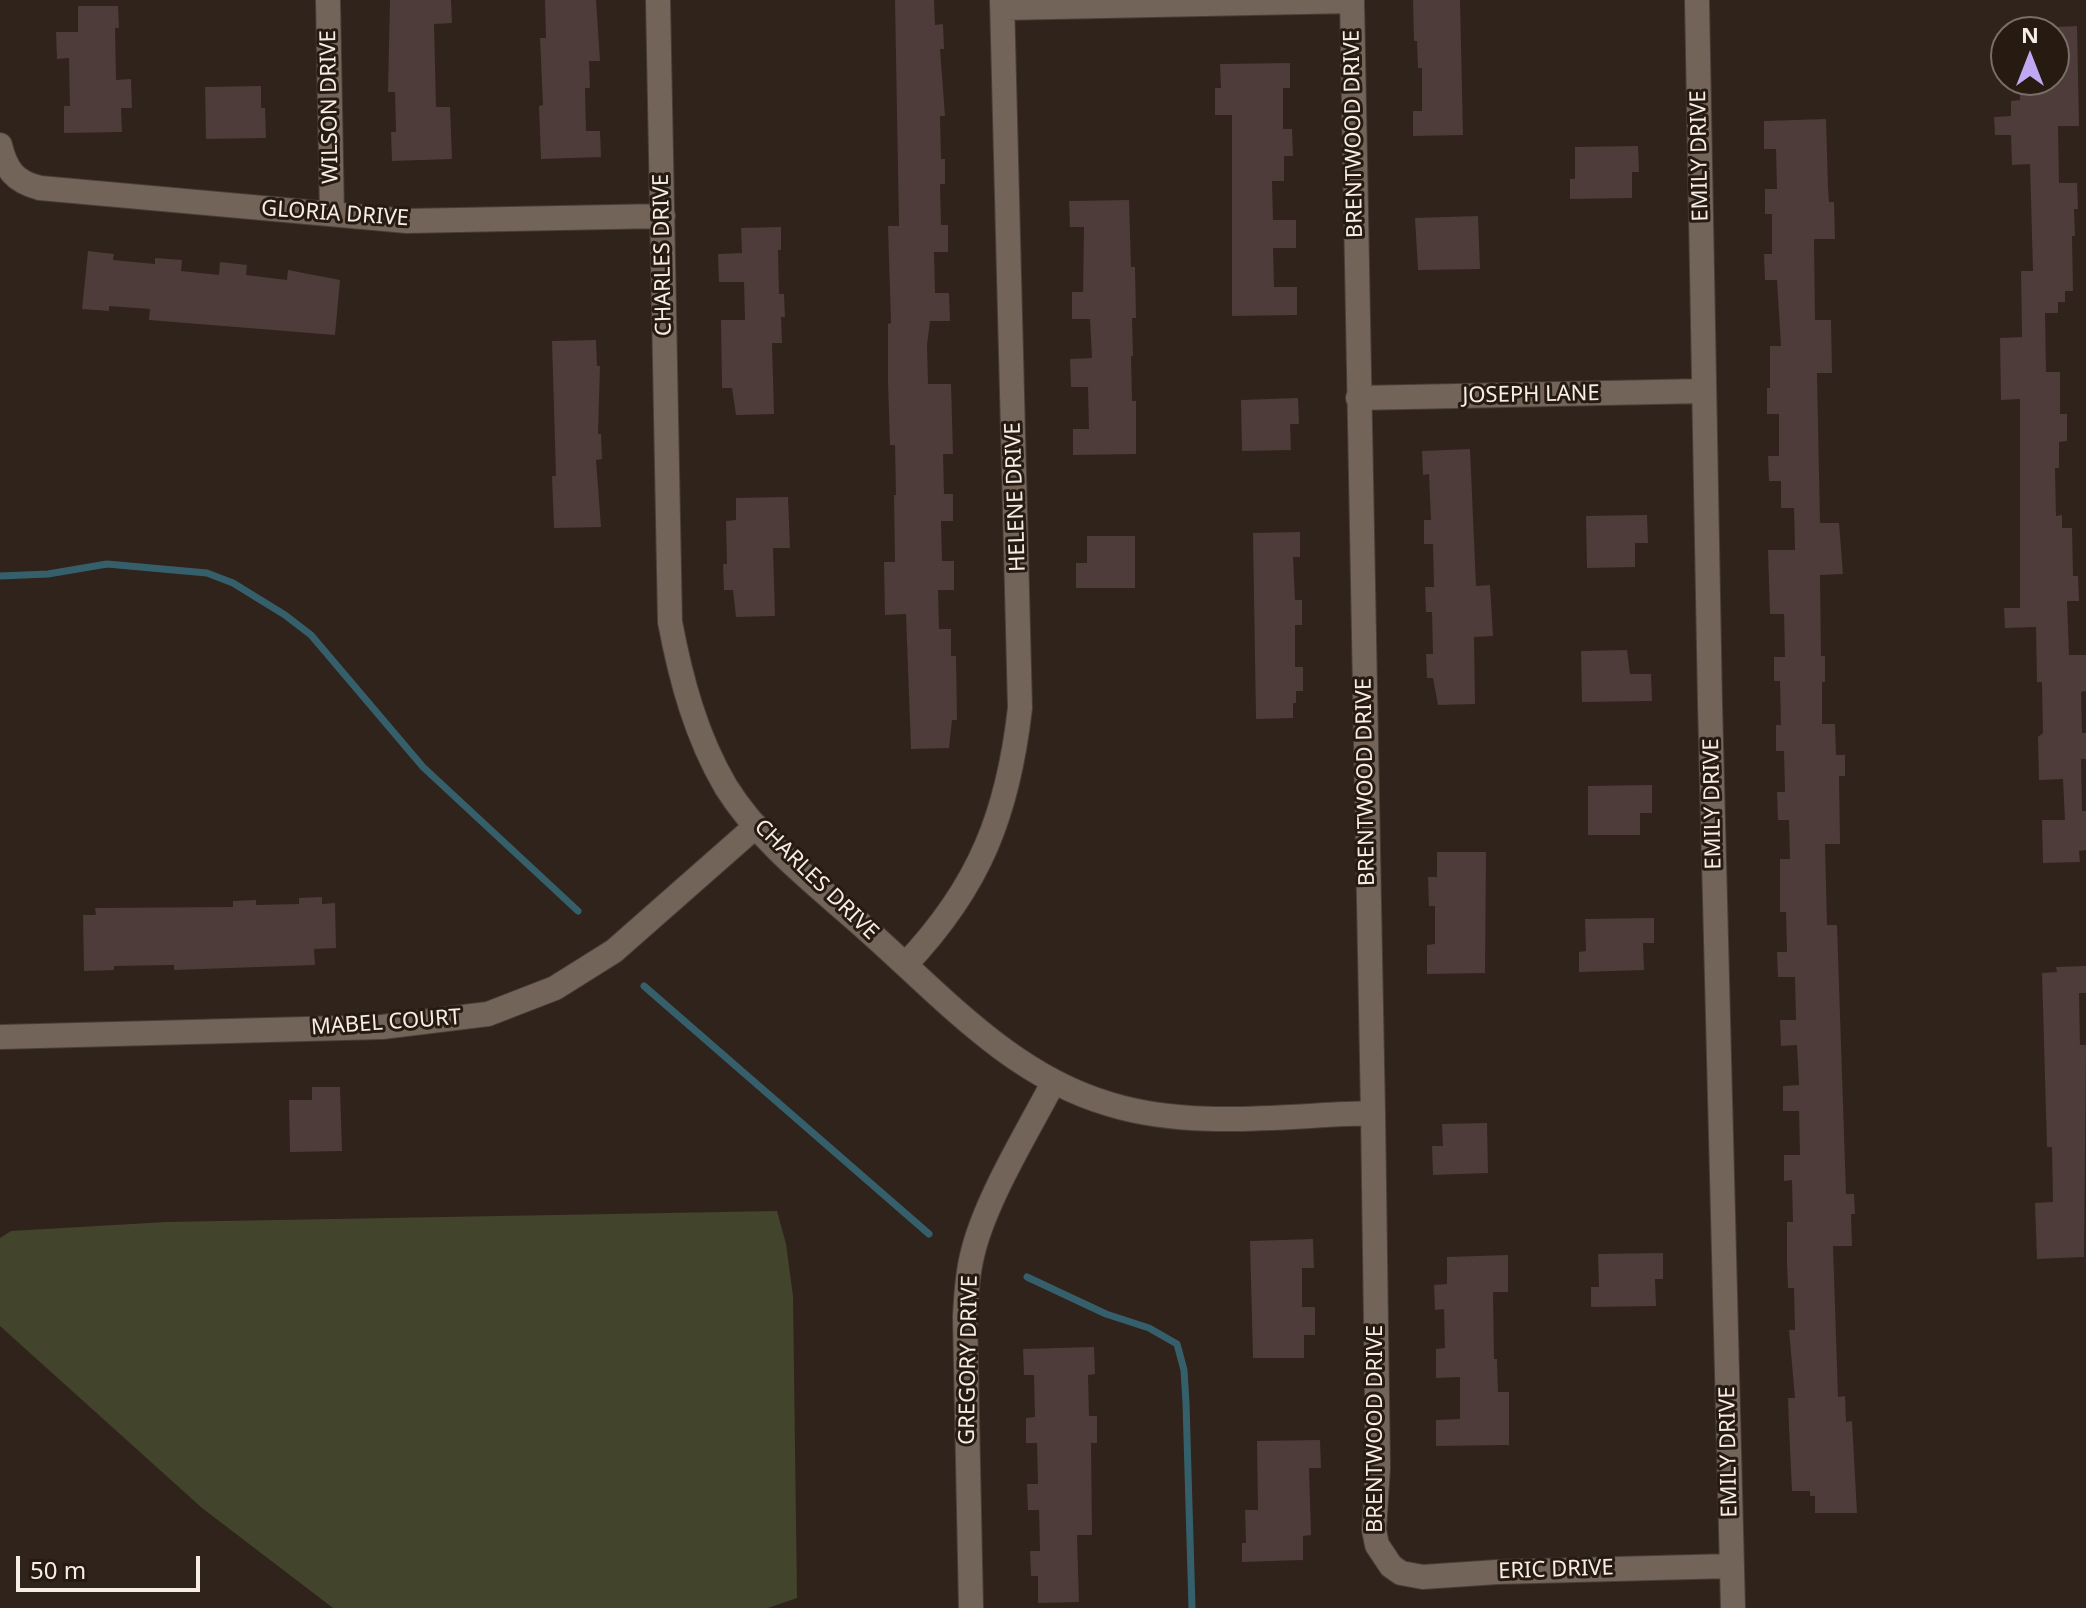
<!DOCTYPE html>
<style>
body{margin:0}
#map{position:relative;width:2086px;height:1608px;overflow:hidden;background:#30231b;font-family:"Noto Sans",sans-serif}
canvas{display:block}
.north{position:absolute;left:1990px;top:16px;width:80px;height:80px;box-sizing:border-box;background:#261a11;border:2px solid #796e67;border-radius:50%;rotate:0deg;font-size:22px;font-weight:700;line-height:32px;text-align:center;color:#f6ede7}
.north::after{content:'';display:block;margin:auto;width:28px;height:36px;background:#c0a8f3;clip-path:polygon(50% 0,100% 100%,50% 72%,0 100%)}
.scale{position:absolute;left:16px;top:1556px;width:184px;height:36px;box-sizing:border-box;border:4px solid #f6ede7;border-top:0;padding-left:10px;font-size:24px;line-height:28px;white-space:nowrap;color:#f6ede7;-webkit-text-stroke:6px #261a11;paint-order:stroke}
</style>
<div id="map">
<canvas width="2086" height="1608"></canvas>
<div class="north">N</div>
<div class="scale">50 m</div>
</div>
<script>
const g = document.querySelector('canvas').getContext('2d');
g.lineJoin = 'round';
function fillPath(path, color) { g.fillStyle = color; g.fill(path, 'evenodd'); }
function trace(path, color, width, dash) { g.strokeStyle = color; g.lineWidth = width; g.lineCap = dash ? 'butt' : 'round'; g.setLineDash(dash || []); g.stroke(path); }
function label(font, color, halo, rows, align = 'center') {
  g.font = font + ' "Noto Sans",sans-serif'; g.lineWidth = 6; g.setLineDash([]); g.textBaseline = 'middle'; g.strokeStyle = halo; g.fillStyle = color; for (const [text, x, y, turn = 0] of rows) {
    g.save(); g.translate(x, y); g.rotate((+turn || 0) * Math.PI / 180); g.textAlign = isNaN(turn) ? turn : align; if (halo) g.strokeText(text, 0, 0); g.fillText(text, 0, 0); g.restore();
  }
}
fillPath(new Path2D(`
 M 777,1211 L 786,1244 L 793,1296 L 797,1598 L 768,1608 L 333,1608 L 202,1508 L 0,1326 L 0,1238 L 11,1231 L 166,1222 Z`), '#42442b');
trace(new Path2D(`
 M 0,576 L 48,574 L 107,564 L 207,573 L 233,583 L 285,615 L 311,635 L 423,767 L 578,911
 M 644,986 L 929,1234
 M 1027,1277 L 1106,1314 L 1149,1328 L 1177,1344 L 1184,1370 L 1186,1403 L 1192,1608`), '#35606b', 7);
fillPath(new Path2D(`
 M 390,0 L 451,0 L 452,23 L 434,24 L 436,107 L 450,107 L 452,159 L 392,161 L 391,132 L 396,132 L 395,92 L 388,92 Z
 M 545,0 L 596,0 L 600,61 L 589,61 L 590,88 L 585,88 L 586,131 L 600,131 L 601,157 L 541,159 L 539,106 L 543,105 L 540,38 L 546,38 Z
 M 895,0 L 934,0 L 935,25 L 943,24 L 944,49 L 940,49 L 945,116 L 940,116 L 941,159 L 945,159 L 945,184 L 940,184 L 941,225 L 948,225 L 948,252 L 934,252 L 935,293 L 949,293 L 950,321 L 930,321 L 927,345 L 928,384 L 951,384 L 953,454 L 943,454 L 944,494 L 953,494 L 953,521 L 941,521 L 942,561 L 954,561 L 954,590 L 938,590 L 939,629 L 951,629 L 951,656 L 956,656 L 957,720 L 952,720 L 949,748 L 911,749 L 906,614 L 885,615 L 884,562 L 895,562 L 894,495 L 896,495 L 895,445 L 890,445 L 888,381 L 888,324 L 891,323 L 888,226 L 899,226 Z
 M 1413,0 L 1460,0 L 1463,135 L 1413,136 L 1413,111 L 1422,111 L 1422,68 L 1418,68 L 1417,41 L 1414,41 Z
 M 78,6 L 118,6 L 119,28 L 115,28 L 116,80 L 131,79 L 132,108 L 121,108 L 122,132 L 64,133 L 64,106 L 70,106 L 69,58 L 57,59 L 56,32 L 78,32 Z
 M 2077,26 L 2079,126 L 2058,126 L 2059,183 L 2077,183 L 2078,209 L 2074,209 L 2075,236 L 2072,236 L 2073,291 L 2065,291 L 2065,302 L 2058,302 L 2058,313 L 2045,313 L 2046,372 L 2060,372 L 2060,414 L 2067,414 L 2067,441 L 2059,442 L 2059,468 L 2055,468 L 2056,516 L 2062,515 L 2062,528 L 2072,528 L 2073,576 L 2078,576 L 2079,601 L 2067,601 L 2069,655 L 2086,655 L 2086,691 L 2081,692 L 2082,733 L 2086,733 L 2086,759 L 2081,759 L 2082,811 L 2086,811 L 2086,850 L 2079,851 L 2080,862 L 2043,863 L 2042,820 L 2065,820 L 2063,779 L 2039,780 L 2038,737 L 2043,733 L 2042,682 L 2037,682 L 2036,627 L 2005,628 L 2004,608 L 2020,608 L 2020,399 L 2001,400 L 2000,338 L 2022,337 L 2021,271 L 2033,271 L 2030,164 L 2012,165 L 2011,135 L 1995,135 L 1994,117 L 2011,116 L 2011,101 L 2020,100 L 2020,80 L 2054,80 L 2054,27 Z
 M 1290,63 L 1290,88 L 1283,88 L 1283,129 L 1292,129 L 1293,156 L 1284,156 L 1284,181 L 1272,181 L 1273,220 L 1296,220 L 1296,248 L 1273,248 L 1274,287 L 1297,287 L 1297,315 L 1232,316 L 1232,115 L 1215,115 L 1215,88 L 1221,88 L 1220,64 Z
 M 261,86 L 261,108 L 265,108 L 266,138 L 206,139 L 205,87 Z
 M 1826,119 L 1828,188 L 1829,202 L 1834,202 L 1835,239 L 1814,239 L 1815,320 L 1831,320 L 1832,373 L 1817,373 L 1820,523 L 1839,523 L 1843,574 L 1820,575 L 1821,656 L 1825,656 L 1825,682 L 1822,682 L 1822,724 L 1835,724 L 1836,755 L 1845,755 L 1845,776 L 1839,776 L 1840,844 L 1825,844 L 1827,925 L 1837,925 L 1846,1194 L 1854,1194 L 1855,1214 L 1851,1214 L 1852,1246 L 1833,1246 L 1838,1397 L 1845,1396 L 1846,1422 L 1852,1421 L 1857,1513 L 1815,1513 L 1815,1496 L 1810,1496 L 1810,1491 L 1792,1491 L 1789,1427 L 1788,1398 L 1795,1398 L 1789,1330 L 1795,1330 L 1794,1288 L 1788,1288 L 1787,1263 L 1787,1222 L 1793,1222 L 1792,1180 L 1784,1181 L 1784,1155 L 1800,1155 L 1799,1111 L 1783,1111 L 1783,1086 L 1799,1085 L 1797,1045 L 1781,1046 L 1780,1020 L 1796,1020 L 1795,977 L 1778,977 L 1777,952 L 1787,952 L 1786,912 L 1780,912 L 1780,859 L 1790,859 L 1789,820 L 1778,820 L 1777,792 L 1785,792 L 1784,751 L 1776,751 L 1776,725 L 1781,725 L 1780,681 L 1774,681 L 1774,657 L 1785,657 L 1784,614 L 1770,614 L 1768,550 L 1795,550 L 1794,508 L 1781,508 L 1781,481 L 1769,481 L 1768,456 L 1779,456 L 1779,414 L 1767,414 L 1767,388 L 1770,388 L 1770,346 L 1781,346 L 1777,280 L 1765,280 L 1764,254 L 1772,254 L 1772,214 L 1765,214 L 1765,189 L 1777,189 L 1776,149 L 1764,149 L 1764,121 Z
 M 1638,146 L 1639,172 L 1632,172 L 1632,198 L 1570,199 L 1570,179 L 1575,179 L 1575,147 Z
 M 1129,200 L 1131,267 L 1135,267 L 1136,318 L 1132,318 L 1133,356 L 1131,356 L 1132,401 L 1136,401 L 1136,454 L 1073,455 L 1073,429 L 1089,429 L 1088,387 L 1071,387 L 1070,359 L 1092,358 L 1090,319 L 1072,319 L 1072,292 L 1083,292 L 1084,227 L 1070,227 L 1069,201 Z
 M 1478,216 L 1480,269 L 1418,270 L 1415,218 Z
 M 781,227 L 781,250 L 778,250 L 779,294 L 784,294 L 785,317 L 781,317 L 782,343 L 772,343 L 774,414 L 736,415 L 732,388 L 722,388 L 721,320 L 745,320 L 744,282 L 719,282 L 718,254 L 742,253 L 741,228 Z
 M 88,251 L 114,254 L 113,260 L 155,264 L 155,258 L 182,260 L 181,271 L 219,275 L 220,262 L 247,265 L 246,275 L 287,280 L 288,270 L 340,280 L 335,335 L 149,320 L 150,309 L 109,306 L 109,311 L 82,309 Z
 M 596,340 L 597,366 L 600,366 L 598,434 L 601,434 L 602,459 L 596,460 L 601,527 L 554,528 L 552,476 L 556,476 L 552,341 Z
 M 1298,398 L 1299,424 L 1290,424 L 1291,450 L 1242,451 L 1241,400 Z
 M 1470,449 L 1476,586 L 1490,585 L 1493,636 L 1474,637 L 1475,704 L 1438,705 L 1433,678 L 1427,678 L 1426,654 L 1433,654 L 1432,612 L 1426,612 L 1425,587 L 1434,587 L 1433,544 L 1424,544 L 1424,520 L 1431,520 L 1429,474 L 1423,475 L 1422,451 Z
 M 788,497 L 790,548 L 773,548 L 775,616 L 736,617 L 733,590 L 724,590 L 723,564 L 727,564 L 726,521 L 736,520 L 736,498 Z
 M 1647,515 L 1648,543 L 1635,543 L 1635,567 L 1587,568 L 1586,516 Z
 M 1300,532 L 1300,557 L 1293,557 L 1295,600 L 1302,600 L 1302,625 L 1295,625 L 1295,667 L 1303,667 L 1303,691 L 1296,691 L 1296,703 L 1293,703 L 1293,718 L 1256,719 L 1253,533 Z
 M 1087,536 L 1135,536 L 1135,588 L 1076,588 L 1076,563 L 1087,563 Z
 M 1627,650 L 1630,674 L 1651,674 L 1652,701 L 1582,702 L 1581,651 Z
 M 1652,785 L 1652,813 L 1640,813 L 1640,835 L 1588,835 L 1588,786 Z
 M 1437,852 L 1486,852 L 1485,973 L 1427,974 L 1427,945 L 1435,944 L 1435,906 L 1429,906 L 1428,877 L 1437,877 Z
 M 322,897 L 322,904 L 335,903 L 336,948 L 314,949 L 315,965 L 174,970 L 174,965 L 114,966 L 114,970 L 84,971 L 83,915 L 96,915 L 95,908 L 233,907 L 233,901 L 256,900 L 256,905 L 299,904 L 299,898 Z
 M 1654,918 L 1654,943 L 1643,943 L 1644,970 L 1579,972 L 1579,952 L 1586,951 L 1585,919 Z
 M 2086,966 L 2086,993 L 2079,993 L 2080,1045 L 2086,1045 L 2084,1257 L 2037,1259 L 2035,1203 L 2053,1202 L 2052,1147 L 2047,1147 L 2042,973 L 2057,972 L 2056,967 Z
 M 312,1087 L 340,1087 L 342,1151 L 290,1152 L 289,1100 L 312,1100 Z
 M 1487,1123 L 1488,1173 L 1433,1175 L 1432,1146 L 1443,1146 L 1442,1124 Z
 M 1313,1239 L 1314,1268 L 1302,1268 L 1302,1307 L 1315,1307 L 1315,1335 L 1304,1335 L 1304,1358 L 1253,1358 L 1250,1241 Z
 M 1663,1253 L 1663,1279 L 1655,1279 L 1656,1306 L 1591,1307 L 1591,1287 L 1599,1287 L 1598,1254 Z
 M 1508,1255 L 1508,1292 L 1493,1292 L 1494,1359 L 1497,1359 L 1498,1392 L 1509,1392 L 1509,1445 L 1436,1446 L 1436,1420 L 1460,1419 L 1460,1377 L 1436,1378 L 1436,1349 L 1445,1348 L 1444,1309 L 1435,1310 L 1434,1285 L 1447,1284 L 1447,1257 Z
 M 1094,1347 L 1095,1374 L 1088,1375 L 1089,1416 L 1097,1416 L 1097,1443 L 1091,1443 L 1092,1535 L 1077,1535 L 1079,1602 L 1038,1603 L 1038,1576 L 1031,1576 L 1030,1551 L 1040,1551 L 1039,1510 L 1028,1510 L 1027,1484 L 1038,1484 L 1037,1443 L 1026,1443 L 1026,1418 L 1035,1417 L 1034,1375 L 1024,1375 L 1023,1349 Z
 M 1320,1440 L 1321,1468 L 1309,1468 L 1311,1535 L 1303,1536 L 1303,1560 L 1242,1562 L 1242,1543 L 1246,1543 L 1245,1510 L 1258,1510 L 1257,1441 Z`), '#4d3c39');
const minor = new Path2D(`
 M 328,0 L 332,214
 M 658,0 L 670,622 C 681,680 696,736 726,787 C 761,843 818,886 866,929 C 941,995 1010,1075 1109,1104 C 1193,1130 1286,1115 1373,1113
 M 1352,0 L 1373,1113 L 1378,1467 L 1374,1530 L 1377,1545 L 1391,1566 L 1401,1573 L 1423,1577 L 1497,1572 L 1732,1566
 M 1697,0 L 1710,703 L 1733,1608
 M 1003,8 L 1352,1
 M 0,145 C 6,170 15,182 40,188 L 407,221 L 663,216
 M 1358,398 L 1704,391
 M 906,964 C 980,886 1008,813 1020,708 L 1002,0
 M 0,1037 L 382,1027 L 488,1014 L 555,988 L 614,951 L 756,826
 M 971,1608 L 965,1317 C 966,1297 967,1276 972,1256 C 984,1202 1027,1133 1053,1083`);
trace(minor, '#483e37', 26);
trace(minor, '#73645a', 24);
label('22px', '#f6ede7', '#261a11', [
 ["WILSON DRIVE",330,107,-91],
 ["BRENTWOOD DRIVE",1354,134,-91],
 ["EMILY DRIVE",1700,156,-91],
 ["GLORIA DRIVE",335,214,4],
 ["CHARLES DRIVE",663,255,-91],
 ["JOSEPH LANE",1531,395,-1],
 ["HELENE DRIVE",1016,497,-92],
 ["BRENTWOOD DRIVE",1366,782,-91],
 ["EMILY DRIVE",1713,804,-91],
 ["CHARLES DRIVE",816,880,44],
 ["MABEL COURT",386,1023,-4],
 ["GREGORY DRIVE",969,1360,-89],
 ["BRENTWOOD DRIVE",1376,1429,-90],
 ["EMILY DRIVE",1729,1452,-91],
 ["ERIC DRIVE",1556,1570,-2]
]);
</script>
